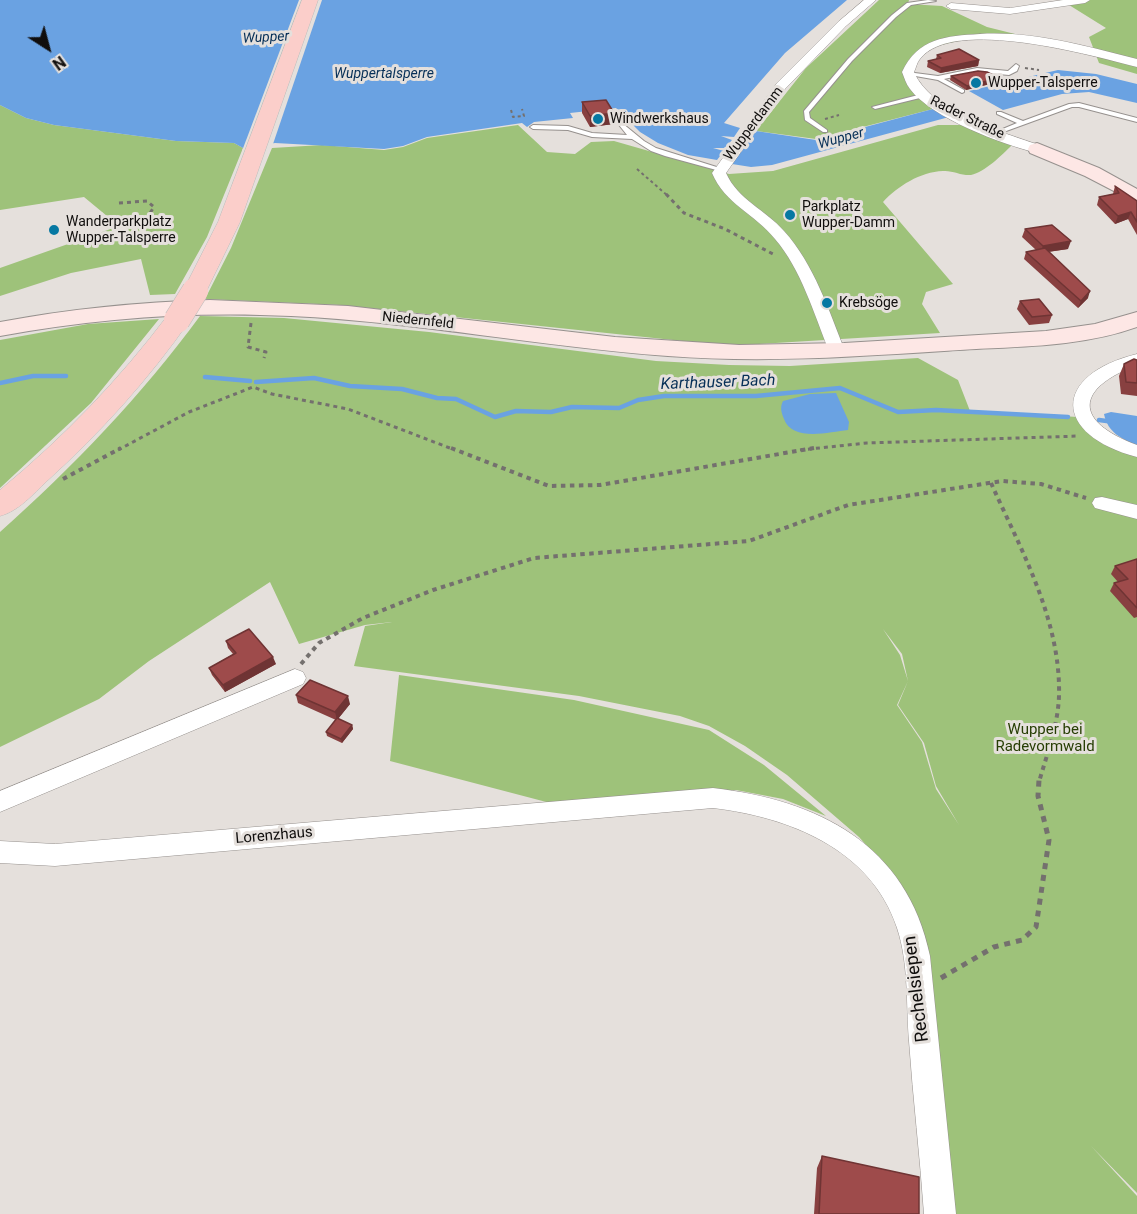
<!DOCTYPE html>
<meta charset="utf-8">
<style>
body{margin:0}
#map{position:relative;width:1137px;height:1214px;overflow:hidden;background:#e5e0dc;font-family:Roboto,sans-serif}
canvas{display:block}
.north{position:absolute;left:18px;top:18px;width:60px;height:60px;-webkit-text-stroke:4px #e5e0dc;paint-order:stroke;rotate:144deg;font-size:16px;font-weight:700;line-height:24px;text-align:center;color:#100e0d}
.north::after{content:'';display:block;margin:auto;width:21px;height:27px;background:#100e0d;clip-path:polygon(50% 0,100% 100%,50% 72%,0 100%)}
</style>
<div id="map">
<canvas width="1137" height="1214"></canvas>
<div class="north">N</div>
</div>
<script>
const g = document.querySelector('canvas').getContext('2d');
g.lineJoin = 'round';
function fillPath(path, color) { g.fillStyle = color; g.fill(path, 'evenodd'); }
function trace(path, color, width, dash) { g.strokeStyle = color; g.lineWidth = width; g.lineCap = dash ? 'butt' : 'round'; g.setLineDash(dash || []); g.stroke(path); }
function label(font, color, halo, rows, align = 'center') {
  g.font = font + ' Roboto,sans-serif'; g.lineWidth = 6; g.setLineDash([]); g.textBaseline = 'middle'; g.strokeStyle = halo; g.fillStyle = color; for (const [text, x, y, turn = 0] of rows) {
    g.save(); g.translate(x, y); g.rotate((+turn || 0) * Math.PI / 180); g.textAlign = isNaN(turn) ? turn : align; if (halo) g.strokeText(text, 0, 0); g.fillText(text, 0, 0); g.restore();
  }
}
fillPath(new Path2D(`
 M 879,0 L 909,0 L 908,4 L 942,6 L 987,27 L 1027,37 L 984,35 L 919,50 C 889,73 910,93 933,109 L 816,139 L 756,131 L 806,68 Z
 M 1061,0 L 1137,0 L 1137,74 L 1099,63 L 1089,37 L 1106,28 Z
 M 0,105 L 26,118 L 54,125 L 176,141 L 234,143 L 243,148 L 207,237 L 175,294 L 150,295 L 141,259 L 71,273 L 0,296 L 0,268 L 119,226 L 84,197 L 0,210 Z
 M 518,125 L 547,152 L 575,154 L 591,142 L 614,141 L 729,174 L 773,171 L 938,125 L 963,125 L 1012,145 C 1002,155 985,172 971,175 C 962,176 952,170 943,171 C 920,172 898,186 883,202 L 953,284 L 926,292 L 922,304 L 940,333 L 759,344 L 711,344 L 341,305 L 205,299 L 231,248 L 272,148 L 322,145 L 384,150 L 403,147 L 427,138 Z
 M 200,316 L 284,318 L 429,332 L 656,361 L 729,365 L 790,366 L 918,358 L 958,380 L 970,411 L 1078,417 C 1092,441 1112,449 1137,457 L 1137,1193 L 1091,1146 L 1137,1196 L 1137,1214 L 945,1214 L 908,910 L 896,878 L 859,837 L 787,775 L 745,746 L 709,726 L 680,716 L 579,696 L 354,666 L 365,626 L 392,622 L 365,625 L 299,644 L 270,582 L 149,661 L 99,699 L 0,747 L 0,532 C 73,467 142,395 200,316 ZM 883,629 L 902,654 L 908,681 L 898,705 L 924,743 L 936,786 L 959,825 L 936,789 L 922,742 L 897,705 L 908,681 L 900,655 Z
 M 159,319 L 91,403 L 0,488 L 0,340 L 88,324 Z
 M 399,675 L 574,700 L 709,730 L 764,765 L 826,816 L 783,799 L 736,790 L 554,804 L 390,761 Z`), '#9ec27a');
fillPath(new Path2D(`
 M 0,0 L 847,0 L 785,53 L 724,123 L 740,128 L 734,137 L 721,136 L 732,140 L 725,148 L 713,148 L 724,151 L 717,160 L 688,155 L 658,143 L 640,132 L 616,108 L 570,113 L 573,118 L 534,122 L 527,127 L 522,123 L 427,137 L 403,146 L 384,149 L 275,143 L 243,148 L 234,143 L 176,141 L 54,125 L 26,118 L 0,105 Z
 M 1058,70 L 1096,74 L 1137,84 L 1137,103 L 1089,92 L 1062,94 L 1003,110 L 969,91 Z
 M 933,109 L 949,117 L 772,165 L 751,167 L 732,164 L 756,131 L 816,140 Z
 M 836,393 L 849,422 L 848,430 C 829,432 792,442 784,419 C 781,412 780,407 783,401 L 810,394 Z
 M 1111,412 L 1137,416 L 1137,446 C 1121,438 1108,433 1104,414 Z`), '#6aa2e2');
fillPath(new Path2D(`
 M 299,0 L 322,0 L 272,147 L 242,151 Z`), '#e5e0dc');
trace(new Path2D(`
 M 205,377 L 250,381
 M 256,382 L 314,378 L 350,386 L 402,389 L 437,398 L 456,399 L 495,417 L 516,411 L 551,412 L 572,407 L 619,408 L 638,400 L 664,396 L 756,396 L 840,388 L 898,412 L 936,410 L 1068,417
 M 0,383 L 33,376 L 66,376
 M 1099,420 L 1114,422`), '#6aa2e2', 4.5);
const lane = new Path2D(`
 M 928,0 L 936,1 L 911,5 L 896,17 L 852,61 L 809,112 L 810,118 L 827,130 L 827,132 L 823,132 L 805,120 L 804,111 L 848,59 L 892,15 L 907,3 Z
 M 1016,64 L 1019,66 L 1017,71 L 1009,75 L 977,72 L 944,79 L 964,90 L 964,92 L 962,93 L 938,80 L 904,74 L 907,72 L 938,76 L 977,68 L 1008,71 Z
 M 922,94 L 924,95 L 924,97 L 875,109 L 872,107 Z
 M 1079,103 L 1137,118 L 1137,122 L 1079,107 L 1072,107 L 998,134 L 993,133 L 1017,123 L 997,114 L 997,112 L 1001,112 L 1023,121 L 1069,104 Z
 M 622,123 L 644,141 L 656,148 L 723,169 L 720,171 L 665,156 L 651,151 L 632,139 L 592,137 L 568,130 L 533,129 L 530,127 L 533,125 L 568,126 L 592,133 L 627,135 L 619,125 Z`);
const street = new Path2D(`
 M 864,0 L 876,0 L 846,26 L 785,89 L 726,173 C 738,200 766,210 784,231 C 814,264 829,311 845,351 L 837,356 L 829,351 C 814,314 801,269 775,239 C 755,214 725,204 712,173 L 777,83 L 838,22 Z
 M 1063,0 L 1090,0 L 1085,3 L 1010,14 L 951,9 L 946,6 L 951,3 L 1010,8 Z
 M 980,34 C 1034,31 1085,46 1137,59 L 1137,67 C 1093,56 953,16 920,59 C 917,62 916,68 914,72 C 931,112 1002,132 1042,146 L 1042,152 L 1037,153 C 1001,144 932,118 910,89 C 906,84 904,77 902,72 C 918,38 946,36 980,34 Z
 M 1137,354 L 1137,365 C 1075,389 1073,421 1137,445 L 1137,457 C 1053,435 1051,375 1137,354 Z
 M 1102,497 L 1137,505 L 1137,519 L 1095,508 L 1092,503 L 1095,498 Z
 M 295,669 L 303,672 L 306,678 L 303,684 L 0,812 L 0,791 Z
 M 713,788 C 818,800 907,844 930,956 L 956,1214 L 924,1214 C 920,1156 913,1099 909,1041 C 906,1004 909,964 897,928 C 871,849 789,817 713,808 L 55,866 L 0,863 L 0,841 L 55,844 Z`);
const secondary = new Path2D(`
 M 1037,143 L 1099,168 L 1137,189 L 1137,203 L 1085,176 L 1030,153 L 1028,149 L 1030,145 Z
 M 210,300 L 348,306 L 615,337 L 739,345 L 844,343 L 1046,331 L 1095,324 L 1137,312 L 1137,327 C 1076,349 1008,346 944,351 C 852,357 760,363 668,356 C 542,347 418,322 291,316 C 193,311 97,318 0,336 L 0,322 C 70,309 139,302 210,300 Z`);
const primary = new Path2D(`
 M 302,0 L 318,0 L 240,222 L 204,296 L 195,298 L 186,296 L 183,291 L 218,222 Z
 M 177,312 L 186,315 L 190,320 C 149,379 100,433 47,481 C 33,494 19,511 0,516 L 0,490 C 63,438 119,380 168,315 Z`);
trace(lane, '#96918e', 2);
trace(street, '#96918e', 1);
trace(secondary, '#96918e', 2);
trace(primary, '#bcbcbb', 1);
trace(new Path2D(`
 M 1025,68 L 1039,70
 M 511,110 L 513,117 L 524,116 L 522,109
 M 825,119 L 839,115
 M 637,169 L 668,196`), '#74706e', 2, [3, 3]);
trace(new Path2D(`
 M 666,194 L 684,213 L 725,229 L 773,254
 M 119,203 L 147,201 L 154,207 L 148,216
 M 251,323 L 248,347 L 266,352 L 264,358
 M 118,450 L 189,412 L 253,387 L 272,394 L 348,409 L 455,450
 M 800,450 L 867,443 L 1079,436`), '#74706e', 3, [4, 4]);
trace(new Path2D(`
 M 451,448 L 549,486 L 600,485 L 814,448
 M 63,479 L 121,448
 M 991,483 C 1021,550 1061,620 1059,696 C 1058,725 1047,754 1039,782
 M 301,664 L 319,643 L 363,618 L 433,590 L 534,558 L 749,541 L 848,505 L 1002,481 L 1041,484 L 1086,498`), '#74706e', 4, [4.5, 4.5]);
trace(new Path2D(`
 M 941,978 L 994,947 L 1022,940 L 1036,927 L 1049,840 L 1038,796 L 1039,780`), '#74706e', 5, [6, 6]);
fillPath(lane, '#fff');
fillPath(street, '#fff');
fillPath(secondary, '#fde7e5');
fillPath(primary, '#fbceca');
const primaryBridge = new Path2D(`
 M 177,320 L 195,291`);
trace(primaryBridge, '#bcbcbb', 27, []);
trace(primaryBridge, '#fbceca', 26);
fillPath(new Path2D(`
 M 937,55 L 979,60 L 978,66 L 940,73 L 927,67 L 928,61 L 936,59 Z
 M 951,76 L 998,82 L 966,90 L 950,80 Z
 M 582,102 L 614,124 L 590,127 L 582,113 Z
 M 1115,186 L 1137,201 L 1137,235 L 1128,219 L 1115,224 L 1097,205 L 1099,197 L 1113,194 Z
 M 1025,229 L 1068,249 L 1048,252 L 1088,298 L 1078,308 L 1024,259 L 1026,252 L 1036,250 L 1022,237 Z
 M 1020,301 L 1052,315 L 1049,323 L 1029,325 L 1017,309 Z
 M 1137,360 L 1137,396 L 1121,394 L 1119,376 L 1124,364 Z
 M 1137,560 L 1137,617 L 1134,618 L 1110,591 L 1114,583 L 1118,582 L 1111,574 L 1115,566 Z
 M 226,641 L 276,664 L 225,692 L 212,675 L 209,668 L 233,654 L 228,648 Z
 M 296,695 L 350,704 L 338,719 L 352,725 L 353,729 L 342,743 L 327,736 L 326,732 L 336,720 L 298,703 Z
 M 822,1156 L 919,1214 L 814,1214 L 817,1168 Z`), '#884040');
fillPath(new Path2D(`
 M 979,60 L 978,66 L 940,73 L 941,68 Z
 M 999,78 L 998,82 L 966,90 L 967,86 Z
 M 614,113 L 614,124 L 590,127 L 590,116 Z
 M 1131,212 L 1128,219 L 1115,224 L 1118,216 Z
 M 1071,241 L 1068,249 L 1040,253 L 1043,246 Z
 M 1090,291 L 1088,298 L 1078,308 L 1081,301 Z
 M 273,657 L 276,664 L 225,692 L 223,685 Z
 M 348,696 L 350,704 L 337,720 L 335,712 Z
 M 352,725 L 353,729 L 342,743 L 341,739 Z`), '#6f3434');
const building = new Path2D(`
 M 959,49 L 979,60 L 941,68 L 928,61 L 941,58 L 937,55 Z
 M 978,71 L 987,72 L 999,78 L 967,86 L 951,76 Z
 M 606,100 L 614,113 L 590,116 L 582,102 Z
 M 1115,186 L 1137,201 L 1137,222 L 1131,212 L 1118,216 L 1099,197 L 1119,193 Z
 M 1052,225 L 1071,241 L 1043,246 L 1025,229 Z
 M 1045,248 L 1090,291 L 1081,301 L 1026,252 Z
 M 1039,299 L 1052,315 L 1032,317 L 1020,301 Z
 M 1134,359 L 1137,360 L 1137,383 L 1126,382 L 1124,364 Z
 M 1137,559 L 1137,608 L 1114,583 L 1128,579 L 1115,566 Z
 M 249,629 L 273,657 L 223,685 L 209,668 L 236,653 L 226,641 Z
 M 310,680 L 348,696 L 335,712 L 296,695 Z
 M 337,718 L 352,725 L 341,739 L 326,732 Z
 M 822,1156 L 919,1177 L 919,1214 L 819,1214 Z`);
fillPath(building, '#9e4b4b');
trace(building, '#6f3434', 1.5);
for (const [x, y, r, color] of [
 [976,83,6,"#0678a2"],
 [598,119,6,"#0678a2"],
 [790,215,6,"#0678a2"],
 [54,230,6,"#0678a2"],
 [827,303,6,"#0678a2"]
]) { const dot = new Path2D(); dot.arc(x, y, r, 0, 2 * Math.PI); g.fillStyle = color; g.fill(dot); trace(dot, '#e5e0dc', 2); }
label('italic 14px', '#062f57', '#e5e0dc', [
 ["Wupper",266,38,-3],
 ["Wuppertalsperre",384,74],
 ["Wupper",841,139,-15]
]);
label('14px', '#100e0d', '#e5e0dc', [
 ["Wupper-Talsperre",988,83],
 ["Windwerkshaus",610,119],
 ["Parkplatz",802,207],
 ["Wupper-Damm",802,223],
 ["Wanderparkplatz",66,222],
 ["Wupper-Talsperre",66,238],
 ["Krebsöge",839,303]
], 'left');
label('14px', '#100e0d', '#e5e0dc', [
 ["Rader Straße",967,118,26],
 ["Wupperdamm",754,124,-53],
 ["Niedernfeld",418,321,6]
]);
label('15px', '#273e04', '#e5e0dc', [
 ["Wupper bei",1045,730],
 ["Radevormwald",1045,747]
]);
label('15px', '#100e0d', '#e5e0dc', [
 ["Lorenzhaus",274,836,-5]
]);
label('italic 16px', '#062f57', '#e5e0dc', [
 ["Karthauser Bach",718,383,-2]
]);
label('18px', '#100e0d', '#e5e0dc', [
 ["Rechelsiepen",917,989,-97]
]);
</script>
